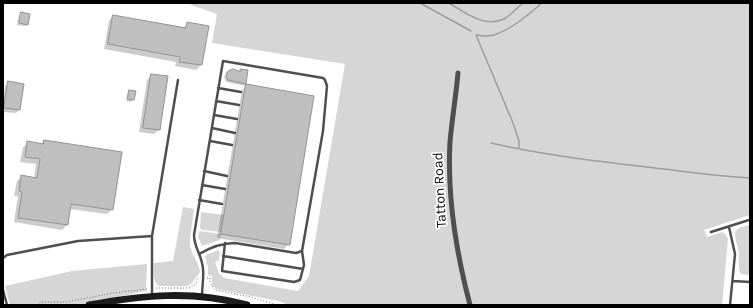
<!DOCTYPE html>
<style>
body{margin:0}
#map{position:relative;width:753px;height:308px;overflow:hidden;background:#fff;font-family:Karla,sans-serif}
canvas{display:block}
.frame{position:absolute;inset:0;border:4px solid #000;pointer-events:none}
</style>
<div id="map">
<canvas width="753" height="308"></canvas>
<div class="frame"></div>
</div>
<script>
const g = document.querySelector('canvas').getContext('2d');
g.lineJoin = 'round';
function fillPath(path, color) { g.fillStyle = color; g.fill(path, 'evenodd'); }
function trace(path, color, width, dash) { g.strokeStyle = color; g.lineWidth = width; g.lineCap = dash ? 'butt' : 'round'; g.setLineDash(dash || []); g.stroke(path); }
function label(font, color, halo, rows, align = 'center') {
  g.font = font + ' Karla,sans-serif'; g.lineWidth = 3.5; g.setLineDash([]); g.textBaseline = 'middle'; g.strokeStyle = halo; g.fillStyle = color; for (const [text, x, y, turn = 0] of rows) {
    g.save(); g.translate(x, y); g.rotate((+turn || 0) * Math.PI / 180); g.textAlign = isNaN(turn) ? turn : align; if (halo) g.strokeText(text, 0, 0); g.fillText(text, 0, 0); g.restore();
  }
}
fillPath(new Path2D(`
 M 185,3 L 750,3 L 750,215 L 704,230 L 707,237 L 722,232 L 726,235 L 728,239 L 722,305 L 288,305 L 279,301 L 216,289 L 212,285 L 212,276 L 208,275 L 208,267 L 205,257 L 207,255 L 218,250 L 220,253 L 219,260 L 215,262 L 219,273 L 224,278 L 298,291 L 309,276 L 345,64 L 212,43 L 217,14 Z
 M 183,207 L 194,209 C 193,219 190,235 190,245 C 191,254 199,262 200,272 L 192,283 L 188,286 L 159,286 C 152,281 154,271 154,263 L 173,261 Z
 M 201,212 L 224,215 L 221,232 L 202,230 L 200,228 Z
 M 750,225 L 750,275 L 741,274 C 737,267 740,260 739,252 C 738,246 733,236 736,231 C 739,227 745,226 750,225 Z
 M 200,231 L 221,234 L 220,240 L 202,246 L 198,237 L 199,232 Z
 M 147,264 L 146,291 L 78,305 L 10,305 L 5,286 L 72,271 Z`), '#d6d6d6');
fillPath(new Path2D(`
 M 21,13 L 27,24 L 25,26 L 17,25 L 19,16 Z
 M 113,16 L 183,28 L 188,23 L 207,27 L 201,65 L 196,70 L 175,66 L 176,62 L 104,49 L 109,21 Z
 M 241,70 L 247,71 L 245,85 L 313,96 L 289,244 L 284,249 L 217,238 L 242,90 L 246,86 L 226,82 L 224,77 L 229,71 L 239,72 Z
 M 152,75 L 159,130 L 154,134 L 139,132 L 147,80 Z
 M 9,82 L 19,110 L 16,113 L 3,112 L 5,86 Z
 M 129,91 L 133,100 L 131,102 L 126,101 L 127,94 Z
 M 44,141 L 112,209 L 107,214 L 70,209 L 67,225 L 62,230 L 14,222 L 18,196 L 14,196 L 17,181 L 22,176 L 34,178 L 36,164 L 20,162 L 23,147 L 28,143 L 40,145 Z`), '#0003');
trace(new Path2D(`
 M 420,3 L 471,31
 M 449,3 C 465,13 485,28 504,19 C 511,15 517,8 523,3
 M 491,143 C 543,155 595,161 647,167 C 682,171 715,176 750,178
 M 519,149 L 519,141 L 513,123 L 476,35 C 482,36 488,37 494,35 C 512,29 528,15 542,3`), '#9d9d9d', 1.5);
const building = new Path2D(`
 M 21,12 L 30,14 L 28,25 L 19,23 Z
 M 113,15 L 186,28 L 187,22 L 209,26 L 202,65 L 179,62 L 180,57 L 108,44 Z
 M 234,69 L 240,72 L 240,69 L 248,70 L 246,84 L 228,80 L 226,76 L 227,72 L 230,70 Z
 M 151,74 L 168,76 L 160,130 L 143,128 Z
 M 8,81 L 24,84 L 20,110 L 4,108 Z
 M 246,84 L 314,96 L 290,245 L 221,234 Z
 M 129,90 L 136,91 L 134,100 L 128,99 Z
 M 44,140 L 122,152 L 113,210 L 71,204 L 68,225 L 18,218 L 22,192 L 19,191 L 21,175 L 37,178 L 40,159 L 25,157 L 27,141 L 43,144 Z`);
fillPath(building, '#bfbfbf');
trace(building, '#939393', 1);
trace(new Path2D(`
 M 207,278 L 210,278 L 210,283 L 215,290 L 251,297 L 277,305
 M 156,288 L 189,288 L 196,284 L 198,277
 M 37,305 L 41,302 L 66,302 L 113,293 L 147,289`), '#717171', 1, [1, 2]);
trace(new Path2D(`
 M 218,88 L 241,92
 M 216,101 L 239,105
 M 214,115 L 237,119
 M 212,128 L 235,133
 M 210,141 L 232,145
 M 204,171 L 227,176
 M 202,185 L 225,189
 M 199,200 L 222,204
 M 729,227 L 735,254 L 730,305
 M 711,232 L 749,220
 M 225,243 L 222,271 L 294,282 L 300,280 L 304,265 L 302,251
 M 199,254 C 211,247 222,243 235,243 L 296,253 L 302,251 L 323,131 L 327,86 L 325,80 L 323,78 L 223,61 L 194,235 C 194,246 200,253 202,263 C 205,273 202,285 202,296
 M 223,256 L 303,269
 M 3,258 L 7,255 L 78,241 L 152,236
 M 733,281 L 750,282
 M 3,290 L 7,305
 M 152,296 L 152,236 L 178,80`), '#4f4f4f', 2.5);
trace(new Path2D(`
 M 458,73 C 456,96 452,119 450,142 C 447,197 456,252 470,305`), '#4f4f4f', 5);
trace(new Path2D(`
 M 89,305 C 144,295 192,290 247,305`), '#1c1c1c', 7);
label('14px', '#000', '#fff', [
 ["Tatton Road",440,190,-93]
]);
</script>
